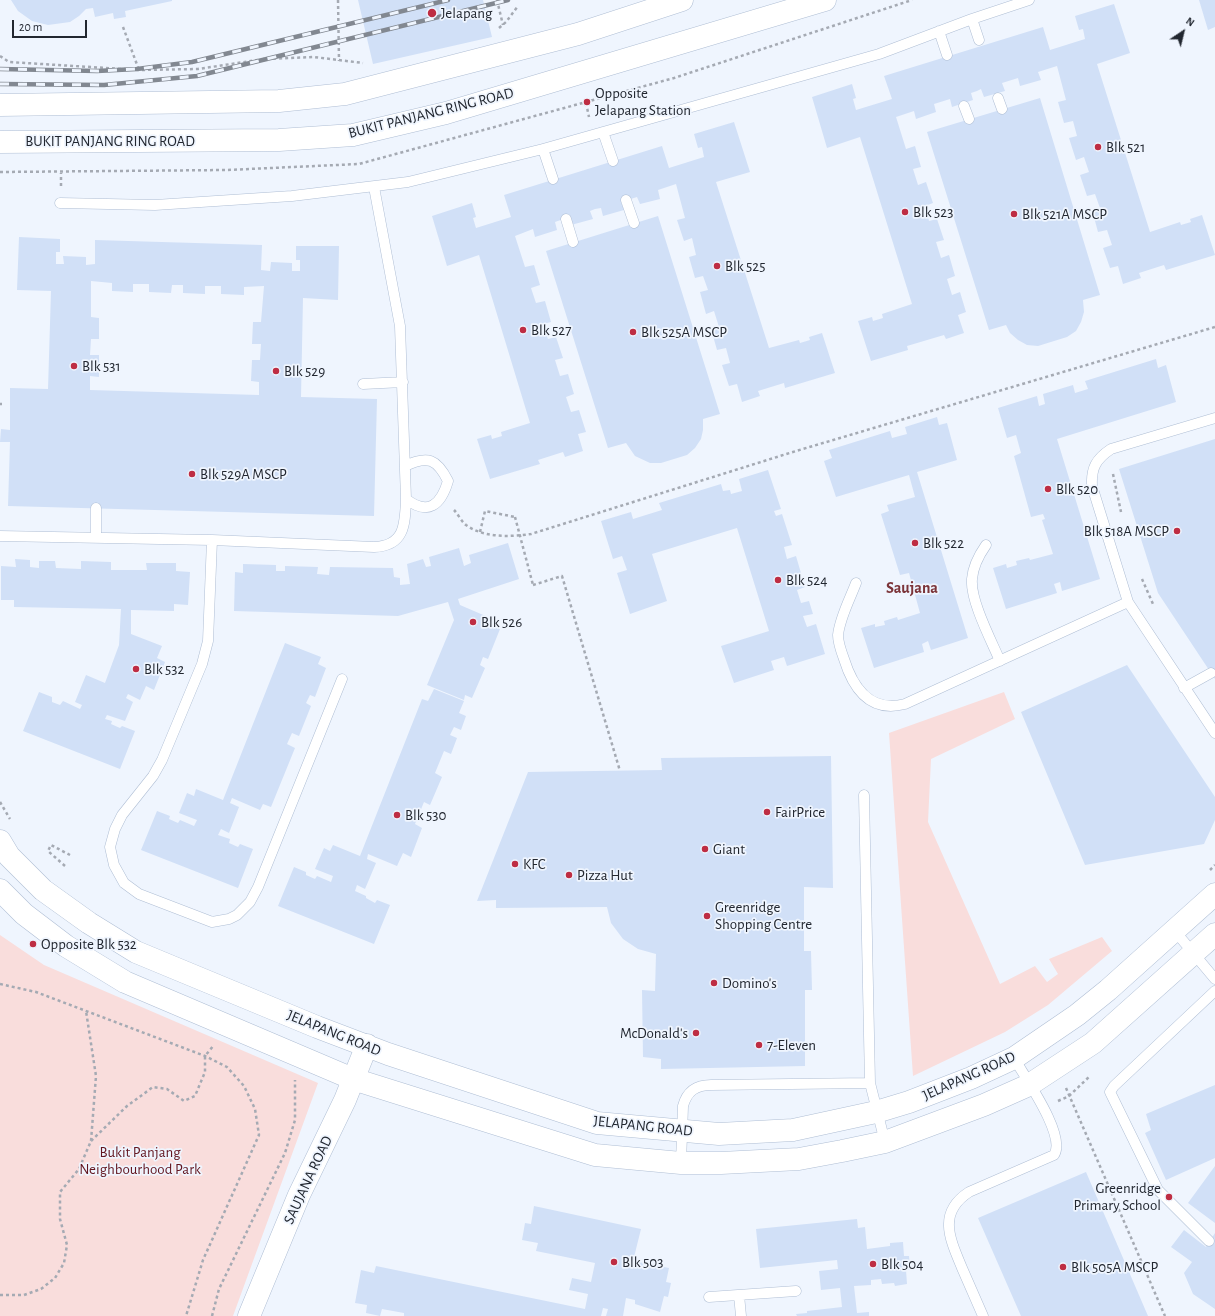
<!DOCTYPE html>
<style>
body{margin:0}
#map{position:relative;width:1215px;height:1316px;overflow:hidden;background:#eff5fe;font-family:"Alegreya Sans",sans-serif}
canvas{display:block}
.north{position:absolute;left:1163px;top:12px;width:40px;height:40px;-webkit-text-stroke:3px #eff5fe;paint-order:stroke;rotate:35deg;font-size:11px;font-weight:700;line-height:16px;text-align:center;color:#222730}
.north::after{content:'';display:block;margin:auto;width:14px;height:18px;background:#222730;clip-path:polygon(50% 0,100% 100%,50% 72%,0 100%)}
.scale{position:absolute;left:12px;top:20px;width:75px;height:18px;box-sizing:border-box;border:2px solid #222730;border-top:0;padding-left:5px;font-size:12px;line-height:14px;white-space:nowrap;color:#222730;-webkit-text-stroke:3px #eff5fe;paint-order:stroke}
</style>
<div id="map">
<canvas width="1215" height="1316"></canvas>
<div class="north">N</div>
<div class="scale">20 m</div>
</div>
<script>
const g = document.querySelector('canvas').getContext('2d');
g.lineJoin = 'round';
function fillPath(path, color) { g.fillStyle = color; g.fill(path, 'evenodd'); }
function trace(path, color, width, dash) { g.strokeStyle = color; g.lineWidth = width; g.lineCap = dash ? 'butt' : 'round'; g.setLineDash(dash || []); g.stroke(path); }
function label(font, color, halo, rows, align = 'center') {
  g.font = font + ' "Alegreya Sans",sans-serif'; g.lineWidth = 3.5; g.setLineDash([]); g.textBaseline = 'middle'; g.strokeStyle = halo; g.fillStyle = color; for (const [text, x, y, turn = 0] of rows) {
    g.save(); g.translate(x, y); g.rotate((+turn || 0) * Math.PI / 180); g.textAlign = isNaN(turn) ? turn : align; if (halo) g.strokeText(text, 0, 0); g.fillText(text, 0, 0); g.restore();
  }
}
fillPath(new Path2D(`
 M 1004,692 L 1015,719 L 931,759 L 928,822 L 1000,984 L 1035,966 L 1047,982 L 1058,974 L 1049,959 L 1102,937 L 1112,951 L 1048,1005 L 1005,1032 L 913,1076 L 889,733 Z
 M 0,935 L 44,965 L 318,1083 L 233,1316 L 0,1316 Z`), '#f9dddc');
fillPath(new Path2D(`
 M 11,0 L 172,0 L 172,1 L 125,11 L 126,17 L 114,19 L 113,13 L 95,17 L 93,8 L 86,9 L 79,16 L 70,22 L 48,25 L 32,21 L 18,11 Z
 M 358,0 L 483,0 L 492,37 L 373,64 Z
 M 1199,0 L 1215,0 L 1215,27 L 1208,30 Z
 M 1114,4 L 1130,53 L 1097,64 L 1150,232 L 1180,222 L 1181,225 L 1191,222 L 1190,219 L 1202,215 L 1215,255 L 1166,270 L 1164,265 L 1139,273 L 1141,278 L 1123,284 L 1118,266 L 1110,268 L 1103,248 L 1112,245 L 1107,230 L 1098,232 L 1092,210 L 1100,208 L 1095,194 L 1087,196 L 1080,175 L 1089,172 L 1084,157 L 1076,160 L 1069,138 L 1077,136 L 1073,121 L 1064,123 L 1058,102 L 1066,100 L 1057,66 L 1038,72 L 1041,80 L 1020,86 L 1018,78 L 1002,83 L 1005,91 L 984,97 L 981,89 L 977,91 L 971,93 L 973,100 L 952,107 L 950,99 L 934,104 L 936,112 L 916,119 L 914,111 L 896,117 L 906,149 L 915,146 L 921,167 L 913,169 L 918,185 L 926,182 L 933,203 L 925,206 L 929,221 L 937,219 L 944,240 L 936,242 L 941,258 L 949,255 L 955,276 L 947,279 L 952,295 L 960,292 L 966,312 L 958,315 L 964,333 L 946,339 L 944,335 L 907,346 L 908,350 L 871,361 L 858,321 L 872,317 L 873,321 L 883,318 L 882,314 L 912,304 L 860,137 L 827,148 L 812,97 L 852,84 L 856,98 L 853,99 L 856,110 L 892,99 L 884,76 L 1043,27 L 1050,50 L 1085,39 L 1083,29 L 1079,30 L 1075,16 Z
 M 1040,98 L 1100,295 L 1083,300 L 1084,312 L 1081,322 L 1076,331 L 1067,337 L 1038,346 L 1027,345 L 1018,340 L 1010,333 L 1006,325 L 989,330 L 927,132 Z
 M 734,122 L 750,172 L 716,182 L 769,348 L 799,340 L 800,343 L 810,340 L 809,337 L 822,333 L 835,373 L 785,388 L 784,383 L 758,391 L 760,396 L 742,402 L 737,384 L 729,386 L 722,365 L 730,363 L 726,348 L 717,350 L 711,329 L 719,327 L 714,311 L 706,314 L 700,292 L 708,290 L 703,276 L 695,278 L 689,257 L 696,255 L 692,238 L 684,241 L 677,220 L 685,218 L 676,184 L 658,190 L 660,199 L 640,204 L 637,197 L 621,202 L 624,210 L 603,216 L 601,208 L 595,209 L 590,211 L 593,219 L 571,225 L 569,217 L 555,222 L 557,230 L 535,237 L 533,229 L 515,236 L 525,267 L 534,265 L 540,285 L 531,288 L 536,303 L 545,301 L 551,322 L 543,324 L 548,339 L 556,337 L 563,358 L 555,360 L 560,376 L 568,374 L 574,394 L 566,397 L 571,412 L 579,410 L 586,432 L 578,434 L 583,451 L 565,457 L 563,452 L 538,460 L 540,464 L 490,479 L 477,439 L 491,435 L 492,439 L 502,436 L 501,432 L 530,423 L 479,255 L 447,266 L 432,216 L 472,203 L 476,217 L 473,218 L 476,228 L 511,217 L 504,195 L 662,146 L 669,168 L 704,157 L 702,147 L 698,148 L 694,134 Z
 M 658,216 L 720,414 L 703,419 L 703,430 L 701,439 L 695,448 L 687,455 L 661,463 L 650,463 L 635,456 L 626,443 L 608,448 L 546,251 Z
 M 19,237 L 60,239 L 60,252 L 56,252 L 56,264 L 64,264 L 63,256 L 86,257 L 86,265 L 95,264 L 95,240 L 262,245 L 261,270 L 270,271 L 271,262 L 292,263 L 292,271 L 300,271 L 300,260 L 296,260 L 296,246 L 339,246 L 338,300 L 303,298 L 301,397 L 377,399 L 374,516 L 8,506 L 10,442 L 0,442 L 1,429 L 10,430 L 10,388 L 48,389 L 51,291 L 17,290 ZM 91,281 L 112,283 L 112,291 L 133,292 L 133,284 L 149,284 L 149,292 L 171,293 L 172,285 L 183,285 L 183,293 L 205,294 L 205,286 L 221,286 L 221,294 L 244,295 L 244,287 L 264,286 L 261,322 L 253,322 L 252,344 L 261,344 L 260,360 L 252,360 L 251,381 L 259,382 L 259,395 L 90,390 L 90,376 L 99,377 L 99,355 L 90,355 L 91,339 L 99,339 L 99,318 L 91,317 Z
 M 1156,359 L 1158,368 L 1166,365 L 1176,402 L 1057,439 L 1100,579 L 1062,591 L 1060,582 L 1054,584 L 1057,593 L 1006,609 L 993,568 L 1006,564 L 1007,568 L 1017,565 L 1016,561 L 1029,558 L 1030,560 L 1053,554 L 1042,520 L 1045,519 L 1043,514 L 1031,517 L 1014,456 L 1021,453 L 1016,435 L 1007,438 L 998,408 L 1037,396 L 1039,406 L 1045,404 L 1043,394 L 1073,385 L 1075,393 L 1088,389 L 1085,381 Z
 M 937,417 L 939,425 L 947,423 L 957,460 L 917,472 L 968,638 L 931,650 L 928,641 L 922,644 L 924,652 L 874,668 L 861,628 L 875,624 L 875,627 L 885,625 L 884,621 L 897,617 L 898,620 L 920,613 L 909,573 L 900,575 L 881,514 L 889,511 L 887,505 L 915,497 L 909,475 L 836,497 L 824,461 L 832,458 L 829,450 L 890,431 L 892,438 L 907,434 L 905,427 Z
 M 1215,439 L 1215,679 L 1158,593 L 1119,469 Z
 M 768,470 L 781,509 L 774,511 L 776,516 L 782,514 L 792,545 L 784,547 L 787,559 L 796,556 L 805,587 L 797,590 L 801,603 L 809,601 L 813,614 L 803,616 L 807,627 L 816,624 L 825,654 L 787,666 L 784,657 L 771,661 L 774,670 L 734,683 L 721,646 L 769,631 L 737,528 L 652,554 L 667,601 L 630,614 L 617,573 L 627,570 L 622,556 L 613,559 L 601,521 L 631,512 L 633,519 L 662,510 L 659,503 L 721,484 L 723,491 L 730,490 L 731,494 L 742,491 L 739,479 Z
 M 508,543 L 519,579 L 458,599 L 460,605 L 495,620 L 493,625 L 500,629 L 488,659 L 483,657 L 480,665 L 485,668 L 472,698 L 465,695 L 464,700 L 427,685 L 454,620 L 448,602 L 398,616 L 234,611 L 235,572 L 243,573 L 243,564 L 276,565 L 276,571 L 285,571 L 285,566 L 318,567 L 317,574 L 329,575 L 330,567 L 393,568 L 394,577 L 400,578 L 400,585 L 410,584 L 407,564 L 423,559 L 426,567 L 431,566 L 429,557 L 459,548 L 464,566 L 471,563 L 469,555 Z
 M 15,559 L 30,560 L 30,567 L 39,568 L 39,561 L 55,561 L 56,568 L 81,569 L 81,561 L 111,562 L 111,570 L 147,570 L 146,563 L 176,563 L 176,571 L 190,572 L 188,605 L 174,604 L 174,611 L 131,610 L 131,634 L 162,646 L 157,658 L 165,662 L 154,690 L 146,686 L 140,700 L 128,694 L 126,698 L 133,702 L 125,721 L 107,715 L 105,719 L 112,721 L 111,724 L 120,728 L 122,726 L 135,731 L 120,769 L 23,731 L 39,692 L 52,697 L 52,702 L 60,705 L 63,701 L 80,709 L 82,705 L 75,702 L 86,675 L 105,683 L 119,645 L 121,609 L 14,607 L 14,600 L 1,600 L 1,566 L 16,567 Z
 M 285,643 L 321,657 L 318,664 L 326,668 L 315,697 L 310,695 L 306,703 L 311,706 L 299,736 L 292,733 L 287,744 L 295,748 L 271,807 L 263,804 L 260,810 L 232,798 L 230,803 L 239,807 L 229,833 L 221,829 L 218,835 L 230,839 L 229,843 L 238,847 L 240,844 L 253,849 L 238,888 L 141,850 L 157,811 L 170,816 L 169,819 L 178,823 L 180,820 L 194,826 L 197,820 L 179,813 L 187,793 L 194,796 L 196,789 L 223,800 Z
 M 1127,665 L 1215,797 L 1215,820 L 1204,844 L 1085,865 L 1021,712 Z
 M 434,689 L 464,701 L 459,713 L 466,716 L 461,730 L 454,727 L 450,735 L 457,738 L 451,754 L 444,751 L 435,773 L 442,777 L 430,805 L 424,802 L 415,824 L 422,828 L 411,857 L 403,853 L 397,866 L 368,854 L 367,859 L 376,863 L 365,889 L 357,885 L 355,891 L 366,896 L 366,898 L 375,903 L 377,900 L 390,905 L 374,944 L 278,906 L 294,867 L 306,872 L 306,875 L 315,879 L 317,876 L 331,882 L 333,876 L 315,869 L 324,848 L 330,851 L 333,845 L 360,856 L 422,699 L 428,701 Z
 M 831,756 L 833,888 L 804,887 L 804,951 L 811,951 L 812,990 L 805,990 L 805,1066 L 661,1069 L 661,1059 L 643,1057 L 642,990 L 655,991 L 656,954 L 638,949 L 623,939 L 611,923 L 607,907 L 496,908 L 496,900 L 477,901 L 528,772 L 662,770 L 661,758 Z
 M 1215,1085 L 1215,1158 L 1166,1180 L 1145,1133 L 1151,1130 L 1146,1114 Z
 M 1215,1166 L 1215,1223 L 1188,1203 Z
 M 1086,1172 L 1148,1316 L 1021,1316 L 978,1218 Z
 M 534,1206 L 641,1229 L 633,1261 L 669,1268 L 666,1282 L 671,1283 L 668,1297 L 664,1296 L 660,1312 L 635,1304 L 635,1300 L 626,1298 L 623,1316 L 606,1316 L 608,1309 L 603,1308 L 601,1316 L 404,1316 L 404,1313 L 382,1309 L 380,1316 L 366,1313 L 367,1305 L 355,1303 L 361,1270 L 374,1273 L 376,1266 L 585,1309 L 588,1294 L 569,1290 L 572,1278 L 591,1282 L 595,1263 L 536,1251 L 538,1243 L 522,1240 L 525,1223 L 531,1224 Z
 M 857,1219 L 858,1228 L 865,1227 L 867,1249 L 890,1246 L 890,1243 L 903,1242 L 904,1256 L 909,1256 L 910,1270 L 906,1270 L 907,1284 L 895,1286 L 894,1283 L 882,1284 L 881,1279 L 871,1280 L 871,1285 L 854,1286 L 857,1313 L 869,1312 L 869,1316 L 797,1316 L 796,1314 L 807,1313 L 807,1311 L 842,1307 L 840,1288 L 821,1290 L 819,1271 L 838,1269 L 837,1260 L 760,1268 L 756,1229 Z
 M 1184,1230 L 1206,1247 L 1215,1233 L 1215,1309 L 1193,1294 L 1184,1273 L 1192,1262 L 1171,1247 Z`), '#d1e0f7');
const lane = new Path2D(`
 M 972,19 L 979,40
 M 939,31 L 947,55
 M 998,98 L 1002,109
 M 964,106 L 969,119
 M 603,132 L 613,161
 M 543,149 L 553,179
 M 626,200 L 634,223
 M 60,203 L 155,205 L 292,196 L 408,182 L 543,149 L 879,54 L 972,19 L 1029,0
 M 566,219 L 573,242
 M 363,384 L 403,382
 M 1215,418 L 1111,449 C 1096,459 1091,468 1092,486 L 1128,602 L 1215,733
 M 405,466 C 428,455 437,459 448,481 C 441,505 428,516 406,499
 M 0,536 L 212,540 L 374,547 C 405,546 405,524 406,499 L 400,326 L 374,187
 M 96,538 L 96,508
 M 212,540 L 208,641 L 202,664 L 162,760 L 153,776 L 122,815 L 115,829 L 110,847 L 114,865 L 124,883 L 139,894 L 212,922 L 229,919 L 237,915 L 250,902 L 258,887 L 342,679
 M 986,545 C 979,555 973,566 972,579 C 970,600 991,640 1000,661
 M 856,583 C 850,599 840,617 838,635 C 838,643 841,651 844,659 C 853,688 870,713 905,704 L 1128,602
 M 1184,688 L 1211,673
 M 864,795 L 870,1083 L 885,1142
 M 1174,930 L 1215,979
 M 681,1163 L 683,1106 C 687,1091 696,1085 711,1085 L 870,1083
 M 1209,1241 L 1158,1190 L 1110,1092 L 1114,1086 L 1215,991
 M 739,1295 L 741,1316
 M 709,1297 L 796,1291
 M 983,1316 C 976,1300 969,1284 962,1268 C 950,1239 937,1213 969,1192 L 1054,1155 C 1067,1136 1024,1076 1014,1058`);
const secondary = new Path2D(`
 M 0,105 L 279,101 L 345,94 L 578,34 L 682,0
 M 0,142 L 279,140 L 353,135 L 446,113 L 825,0
 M 0,841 L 9,856 L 43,890 L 89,923 L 136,952 L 317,1027 L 388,1054 L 597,1123 L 719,1134 L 793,1130 L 876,1112 L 909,1102 L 971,1078 L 1014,1058 L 1077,1015 L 1108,990 L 1215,894
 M 0,890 L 24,914 L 66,946 L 125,982 L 353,1079 L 595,1155 L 681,1163 L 721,1163 L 799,1159 L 842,1151 L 885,1142 L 984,1105 L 1029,1085 L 1093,1043 L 1215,934
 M 249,1316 L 299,1195 L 345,1100 L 367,1045`);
trace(lane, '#afbed4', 11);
trace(secondary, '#afbed4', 23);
trace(new Path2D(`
 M 338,0 L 339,61
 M 497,0 L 503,25
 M 123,27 L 139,70
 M 499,28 L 506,22 L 518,6
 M 0,56 L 9,62 L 139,70 L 198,69 L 264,59 L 314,57 L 363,63
 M 586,103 L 589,117
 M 0,172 L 227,170 L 359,164 L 674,78 L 912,0
 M 61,186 L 61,173
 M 0,404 L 2,404
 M 1113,474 L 1121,512
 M 454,510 C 458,514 461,521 466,525 C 484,538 510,537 531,534 L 796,451 L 1215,327
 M 480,532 L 485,511 L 515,517
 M 1142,579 L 1153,604
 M 533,585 L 562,576 L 620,771
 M 0,802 L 10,819
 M 65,866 L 48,851 L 51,845 L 70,855
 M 1210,870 L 1215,865
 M 0,984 L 36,992 L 205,1056 L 227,1067 L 244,1086 L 255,1109 L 259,1135 L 203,1260 L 186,1316
 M 1066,1088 L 1165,1316
 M 1058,1101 L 1069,1096 L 1090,1076
 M 91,1141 L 127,1106 L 153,1087 L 167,1089 L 184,1101 L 195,1096 L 205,1072 L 205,1056 L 214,1045
 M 0,1295 L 24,1295 L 41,1289 L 55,1278 L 64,1263 L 67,1245 L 60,1219 L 60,1192 L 79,1169 L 91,1141 L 96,1076 L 86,1011
 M 212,1316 L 219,1289 L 285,1153 L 295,1120 L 295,1080`), '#a5aab3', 2.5, [3, 3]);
trace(lane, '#fff', 10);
trace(secondary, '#fff', 22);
const rail = new Path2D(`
 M 0,69 L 97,71 L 137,69 L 192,62 L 448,0
 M 0,84 L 104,85 L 197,76 L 508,0`);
trace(rail, '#828891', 4.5);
trace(rail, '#eff5fe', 3, [9]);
trace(new Path2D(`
 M 515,517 L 533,585`), '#a5aab3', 2.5, [3, 3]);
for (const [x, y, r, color] of [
 [432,13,5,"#be2d43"],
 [587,102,4,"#be2d43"],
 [1098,147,4,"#be2d43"],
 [905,212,4,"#be2d43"],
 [1014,214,4,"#be2d43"],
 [717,266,4,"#be2d43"],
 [523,330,4,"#be2d43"],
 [633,332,4,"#be2d43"],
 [74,366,4,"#be2d43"],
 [276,371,4,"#be2d43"],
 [192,474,4,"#be2d43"],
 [1048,489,4,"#be2d43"],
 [1177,531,4,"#be2d43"],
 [915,543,4,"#be2d43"],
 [778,580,4,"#be2d43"],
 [473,622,4,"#be2d43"],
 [136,669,4,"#be2d43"],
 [767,812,4,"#be2d43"],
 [397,815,4,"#be2d43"],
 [705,849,4,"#be2d43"],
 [515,864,4,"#be2d43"],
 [569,875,4,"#be2d43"],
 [707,916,4,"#be2d43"],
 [33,944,4,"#be2d43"],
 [714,983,4,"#be2d43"],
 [696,1033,4,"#be2d43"],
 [759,1045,4,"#be2d43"],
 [1169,1197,4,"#be2d43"],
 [614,1262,4,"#be2d43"],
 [873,1264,4,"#be2d43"],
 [1063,1267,4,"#be2d43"]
]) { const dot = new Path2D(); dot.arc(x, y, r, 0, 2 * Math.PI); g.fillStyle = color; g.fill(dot); trace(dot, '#eff5fe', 1.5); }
label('15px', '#222730', '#eff5fe', [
 ["Jelapang",441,13],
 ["Opposite",595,93],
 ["Jelapang Station",595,110],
 ["Blk 521",1106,147],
 ["Blk 523",913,212],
 ["Blk 521A MSCP",1022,214],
 ["Blk 525",725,266],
 ["Blk 527",531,330],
 ["Blk 525A MSCP",641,332],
 ["Blk 531",82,366],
 ["Blk 529",284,371],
 ["Blk 529A MSCP",200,474],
 ["Blk 520",1056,489],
 ["Blk 518A MSCP",1169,531,"right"],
 ["Blk 522",923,543],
 ["Blk 524",786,580],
 ["Blk 526",481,622],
 ["Blk 532",144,669],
 ["FairPrice",775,812],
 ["Blk 530",405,815],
 ["Giant",713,849],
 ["KFC",523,864],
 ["Pizza Hut",577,875],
 ["Greenridge",715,907],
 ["Shopping Centre",715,924],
 ["Opposite Blk 532",41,944],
 ["Domino's",722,983],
 ["McDonald's",688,1033,"right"],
 ["7-Eleven",767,1045],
 ["Greenridge",1161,1188,"right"],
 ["Primary School",1161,1205,"right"],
 ["Blk 503",622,1262],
 ["Blk 504",881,1264],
 ["Blk 505A MSCP",1071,1267]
], 'left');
label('15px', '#222730', '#eff5fe', [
 ["BUKIT PANJANG RING ROAD",431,113,-14],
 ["BUKIT PANJANG RING ROAD",110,141],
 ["JELAPANG ROAD",334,1033,22],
 ["JELAPANG ROAD",969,1076,-24],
 ["JELAPANG ROAD",643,1126,6],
 ["SAUJANA ROAD",308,1180,-65]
]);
label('15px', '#631620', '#eff5fe', [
 ["Bukit Panjang",140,1152],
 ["Neighbourhood Park",140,1169]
]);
label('bold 16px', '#7b3439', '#eff5fe', [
 ["Saujana",912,588]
]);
</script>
